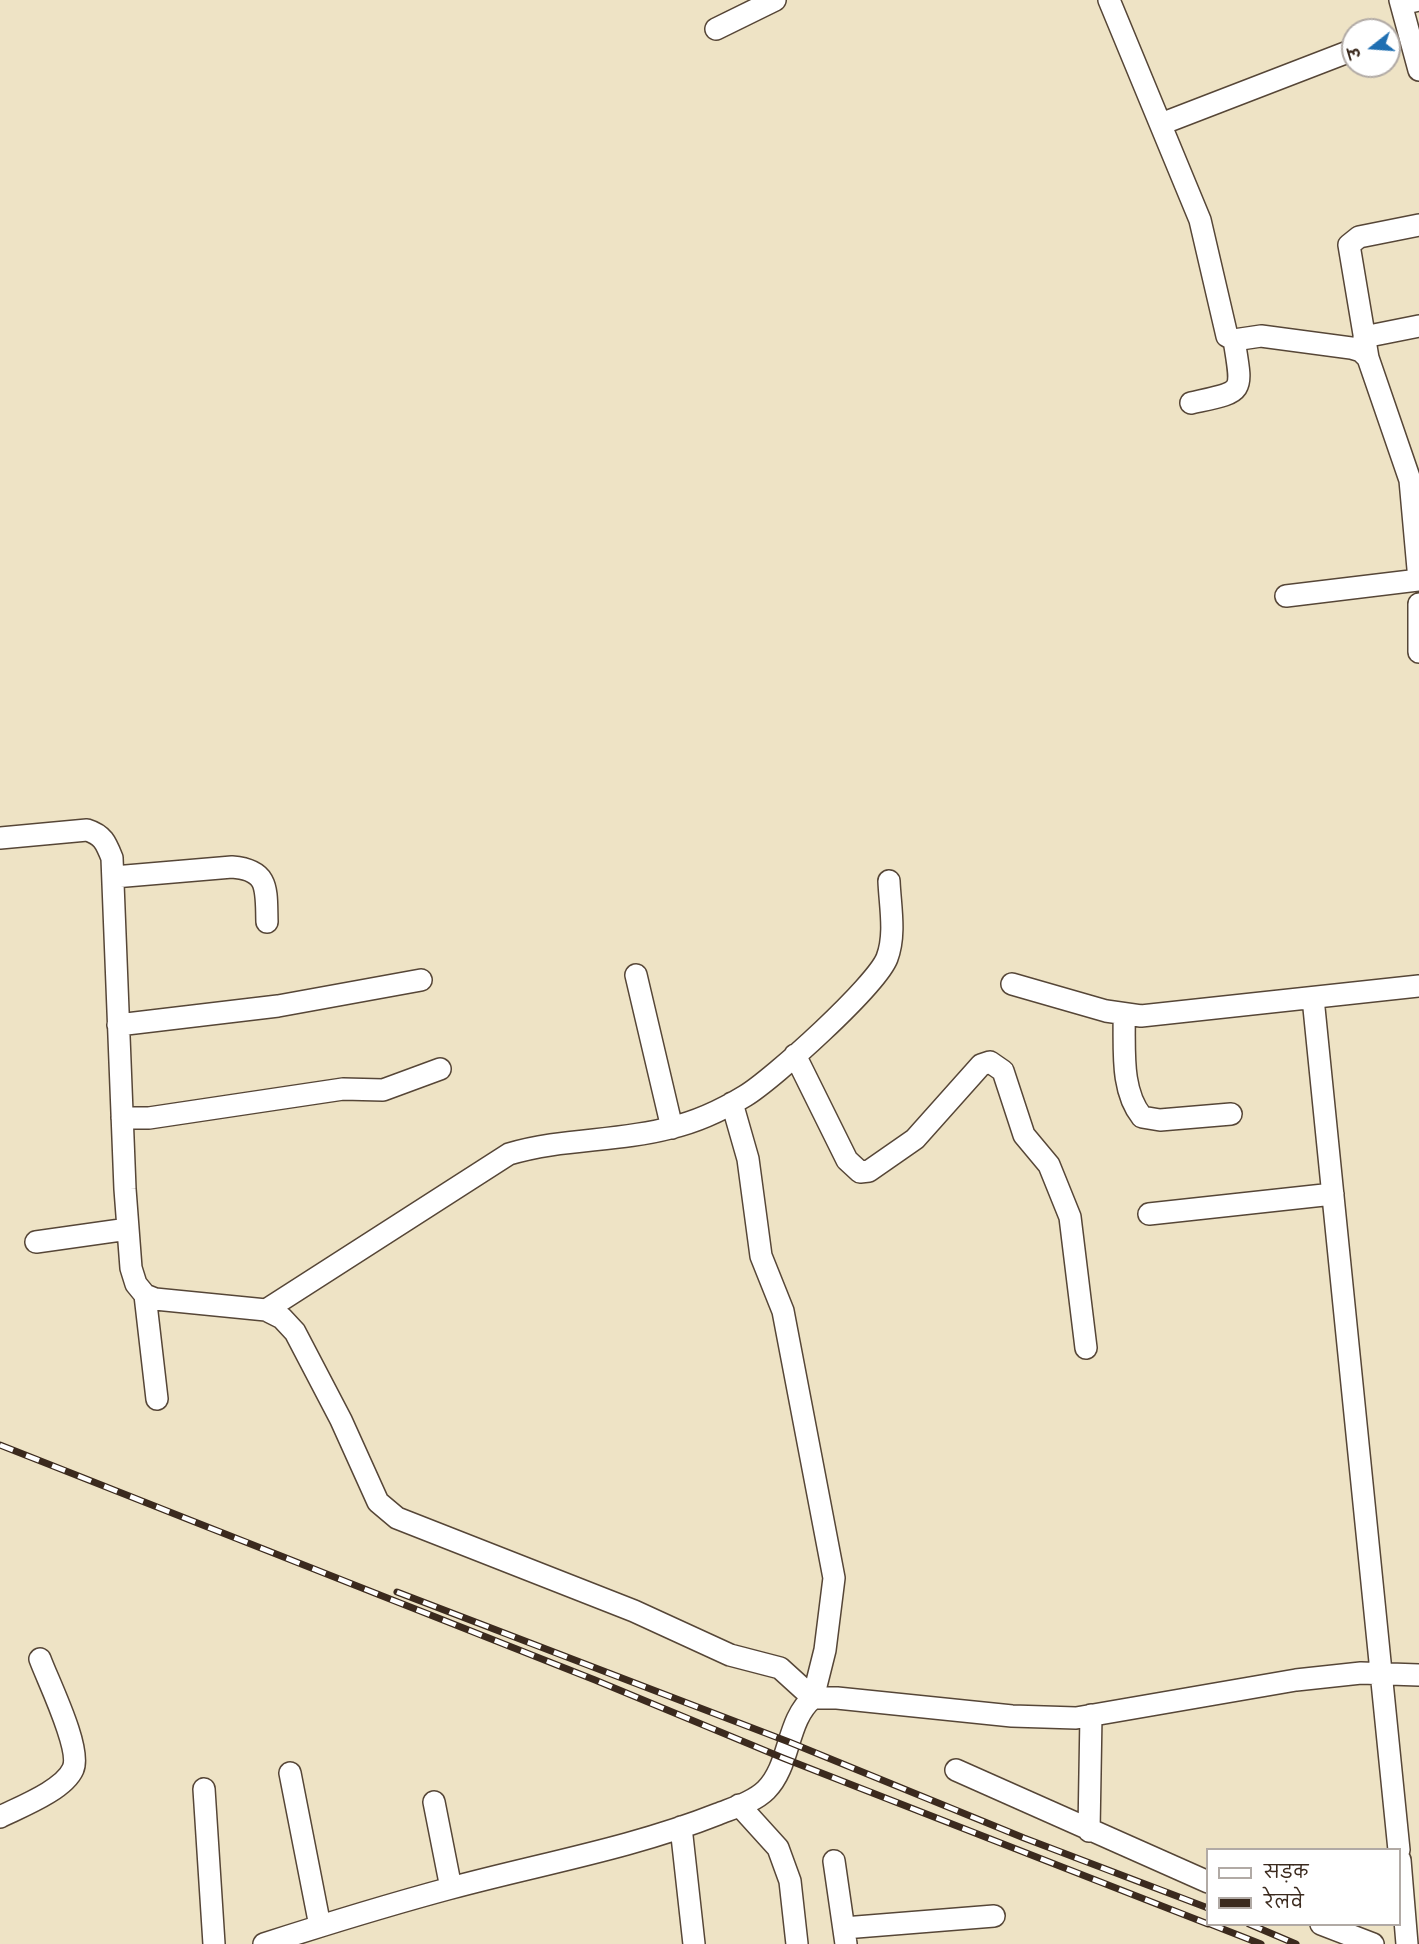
<!DOCTYPE html>
<meta charset="utf-8">
<style>
body{margin:0}
#map{position:relative;width:1419px;height:1944px;overflow:hidden;background:#eee3c5;font-family:Mynerve,"Playpen Sans Deva",sans-serif}
canvas{display:block}
.legend{position:absolute;left:1206px;top:1848px;width:195px;height:78px;box-sizing:border-box;background:#fff;border:2px solid #b1aaa5;margin:0;padding:8px 10px;list-style:none;font-size:18px;color:#3b2a1e}
.legend li{display:flex;align-items:center;gap:12px;height:30px}
.legend b{width:30px;border:2px solid #b1aaa5}
.north{position:absolute;left:1341px;top:18px;width:60px;height:60px;box-sizing:border-box;background:#fff;border:2px solid #b1aaa5;border-radius:50%;rotate:253deg;font-size:16px;font-weight:700;line-height:24px;text-align:center;color:#3b2a1e}
.north::after{content:'';display:block;margin:auto;width:21px;height:27px;background:#1f6fb2;clip-path:polygon(50% 0,100% 100%,50% 72%,0 100%)}
</style>
<div id="map">
<canvas width="1419" height="1944"></canvas>
<ul class="legend">
<li><b style="height:8px;background:#fff"></b>सड़क</li>
<li><b style="height:8px;background:#3b2a1e"></b>रेलवे</li>
</ul>
<div class="north">उ</div>
</div>
<script>
const g = document.querySelector('canvas').getContext('2d');
g.lineJoin = 'round';
function trace(path, color, width, dash) { g.strokeStyle = color; g.lineWidth = width; g.lineCap = dash ? 'butt' : 'round'; g.setLineDash(dash || []); g.stroke(path); }
const minor = new Path2D(`
 M 1109,0 L 1200,220 L 1227,336 L 1234,340 L 1261,336 L 1351,348 L 1361,351 L 1368,358 L 1410,480 L 1419,580
 M 1400,0 L 1419,70
 M 1401,4 L 1419,0
 M 716,29 L 775,0
 M 1161,124 L 1353,50
 M 1364,337 L 1419,326
 M 1368,358 L 1349,245 L 1359,237 L 1419,225
 M 1191,403 C 1245,391 1243,395 1234,340
 M 1286,596 L 1419,580
 M 1419,604 L 1419,652
 M 0,838 L 87,830 C 103,835 106,843 112,858 L 125,1189 L 131,1268 L 136,1284 L 145,1295 L 155,1299 L 266,1310 L 282,1318 L 295,1332 L 341,1420 L 378,1502 L 397,1518 L 634,1611 L 730,1655 L 780,1668 L 813,1698 L 825,1650 L 834,1578 L 783,1311 L 761,1256 L 748,1159 L 732,1103
 M 114,877 L 232,867 C 270,870 266,890 267,922
 M 636,975 L 672,1128
 M 1012,984 L 1106,1011 L 1141,1016 L 1419,986
 M 1313,998 L 1399,1850
 M 1124,1015 C 1125,1048 1120,1090 1142,1117 L 1160,1120 L 1231,1114
 M 118,1025 L 278,1006 L 421,980
 M 795,1055 L 847,1160 L 860,1172 L 869,1171 L 915,1139 L 981,1065 L 990,1062 L 1003,1071 L 1024,1135 L 1049,1165 L 1070,1217 L 1086,1348
 M 122,1118 L 149,1118 L 343,1089 L 383,1090 L 440,1069
 M 1149,1214 L 1333,1194
 M 36,1242 L 128,1229
 M 145,1295 L 157,1399
 M 266,1310 L 509,1154 C 562,1138 617,1142 670,1128 C 696,1122 722,1110 745,1096 C 773,1079 876,986 887,958 C 896,934 890,906 889,881
 M 956,1770 L 1208,1882
 M 290,1773 L 320,1926
 M 204,1789 L 214,1944
 M 434,1802 L 451,1888
 M 739,1805 L 778,1848 L 790,1881 L 797,1944
 M 0,1817 C 20,1807 64,1790 73,1769 C 82,1749 48,1681 40,1659
 M 681,1827 L 694,1944
 M 1089,1831 L 1091,1715
 M 1400,1860 L 1407,1944
 M 834,1861 L 846,1944
 M 1321,1924 L 1373,1944
 M 844,1928 L 994,1916
 M 264,1944 C 326,1924 388,1905 451,1888 C 540,1864 632,1848 718,1814 C 733,1808 754,1802 766,1790 C 791,1765 786,1720 813,1698 L 837,1698 L 1012,1716 L 1076,1718 L 1296,1680 L 1361,1673 L 1419,1675`);
trace(minor, '#564637', 24);
trace(minor, '#fff', 21);
const rail = new Path2D(`
 M 0,1445 L 595,1680 L 783,1758 L 1208,1924
 M 397,1592 L 789,1742 L 1024,1838 L 1208,1908
 M 1210,1924 L 1261,1944
 M 1249,1924 L 1296,1944`);
trace(rail, '#3b2a1e', 7);
trace(rail, '#fff', 4.5, [14]);
</script>
